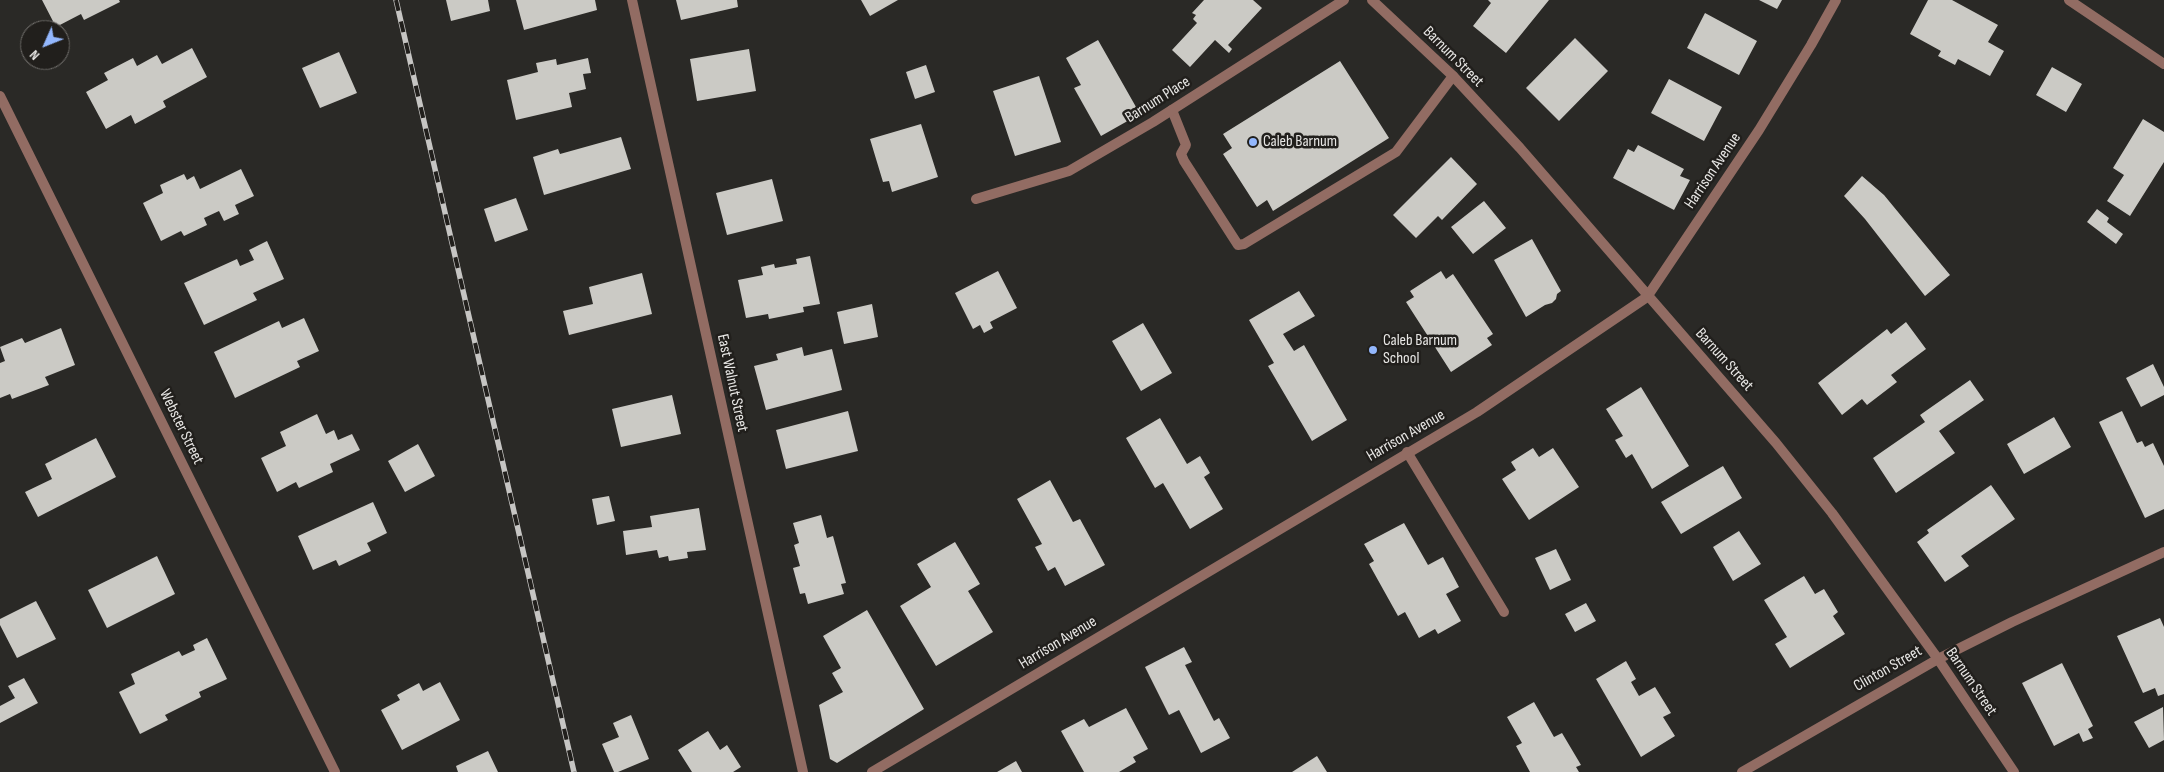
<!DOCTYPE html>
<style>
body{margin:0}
#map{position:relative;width:2164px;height:772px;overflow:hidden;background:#2a2926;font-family:"Sofia Sans Condensed",sans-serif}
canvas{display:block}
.north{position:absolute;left:20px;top:20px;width:50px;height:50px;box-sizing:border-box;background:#211f1c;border:1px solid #716f6c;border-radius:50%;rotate:226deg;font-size:14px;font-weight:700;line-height:20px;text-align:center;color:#e8e7e5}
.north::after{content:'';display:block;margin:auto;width:18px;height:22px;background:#93b7fd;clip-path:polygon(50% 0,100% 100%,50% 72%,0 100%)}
</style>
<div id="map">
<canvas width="2164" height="772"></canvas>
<div class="north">N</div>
</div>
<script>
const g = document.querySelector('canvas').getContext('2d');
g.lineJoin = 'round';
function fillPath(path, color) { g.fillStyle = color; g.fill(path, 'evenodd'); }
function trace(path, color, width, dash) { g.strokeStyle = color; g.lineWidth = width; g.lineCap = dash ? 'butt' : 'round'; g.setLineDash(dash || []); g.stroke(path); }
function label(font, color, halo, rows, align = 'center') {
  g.font = font + ' "Sofia Sans Condensed",sans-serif'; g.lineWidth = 5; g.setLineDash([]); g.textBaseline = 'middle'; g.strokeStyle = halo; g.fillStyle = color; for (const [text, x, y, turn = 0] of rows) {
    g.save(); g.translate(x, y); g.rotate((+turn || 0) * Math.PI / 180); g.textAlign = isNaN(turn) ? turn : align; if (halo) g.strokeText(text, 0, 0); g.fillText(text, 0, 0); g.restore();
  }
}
fillPath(new Path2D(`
 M 42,0 L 119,0 L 120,2 L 84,20 L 81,14 L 56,27 Z
 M 446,0 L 488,0 L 490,11 L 451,21 Z
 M 516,0 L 595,0 L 597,10 L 524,30 Z
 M 676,0 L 737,0 L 738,7 L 681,20 Z
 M 861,0 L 898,0 L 870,16 Z
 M 1204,0 L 1253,0 L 1262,8 L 1228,45 L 1232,49 L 1229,53 L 1215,40 L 1190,67 L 1172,50 L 1197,23 L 1193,19 L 1196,15 L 1192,13 Z
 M 1488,0 L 1549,0 L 1506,53 L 1473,26 L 1491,3 Z
 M 1759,0 L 1782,0 L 1777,9 Z
 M 1928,0 L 1952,0 L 1998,25 L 1988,42 L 2004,51 L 1990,76 L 1958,59 L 1955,65 L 1938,56 L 1941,51 L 1910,34 Z
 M 1705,13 L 1757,41 L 1739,75 L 1687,48 Z
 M 1575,38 L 1608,71 L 1559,121 L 1526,88 Z
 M 1098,40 L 1140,114 L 1101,136 L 1074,88 L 1081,85 L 1066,58 Z
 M 192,48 L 207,77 L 163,101 L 166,107 L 135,124 L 131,115 L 106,129 L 86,92 L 108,80 L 104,73 L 133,58 L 137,66 L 157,55 L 162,64 Z
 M 749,49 L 756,91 L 697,101 L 690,59 Z
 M 339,52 L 357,93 L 320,108 L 302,68 Z
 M 588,58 L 591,73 L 583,74 L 586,89 L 569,93 L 572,107 L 516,120 L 507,80 L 538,72 L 536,63 L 556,59 L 557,65 Z
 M 1340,61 L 1389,138 L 1273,211 L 1267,200 L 1257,207 L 1223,154 L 1232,148 L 1223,134 Z
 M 926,65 L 935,92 L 915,99 L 906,72 Z
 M 2052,67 L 2082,84 L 2066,112 L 2036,95 Z
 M 1039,76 L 1061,142 L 1015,156 L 993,91 Z
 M 1669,79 L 1722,107 L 1704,141 L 1651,113 Z
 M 2143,119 L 2164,132 L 2164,162 L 2130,216 L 2107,201 L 2124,175 L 2113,168 Z
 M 921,124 L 938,177 L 892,192 L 889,181 L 883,182 L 870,139 Z
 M 621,137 L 631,169 L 544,195 L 533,157 L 558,149 L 560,154 Z
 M 1638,145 L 1684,169 L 1680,176 L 1690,180 L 1674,210 L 1613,178 L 1628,149 L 1634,152 Z
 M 1451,157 L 1477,184 L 1442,220 L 1438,216 L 1416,238 L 1393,215 Z
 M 241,169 L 254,196 L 235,205 L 239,214 L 224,221 L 219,211 L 204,218 L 207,225 L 184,236 L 181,231 L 161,241 L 143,203 L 163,193 L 160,185 L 184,174 L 187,180 L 194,176 L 200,189 Z
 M 1862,176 L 1884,195 L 1950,275 L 1925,296 L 1865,219 L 1844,196 Z
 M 772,179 L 783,221 L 727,235 L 716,193 Z
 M 516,198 L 528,230 L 495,242 L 484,209 Z
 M 1484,201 L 1506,228 L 1473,254 L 1451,227 Z
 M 2097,209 L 2109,218 L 2107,222 L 2123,234 L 2116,244 L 2087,222 Z
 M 1532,239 L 1561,291 L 1557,294 L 1556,299 L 1552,303 L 1545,305 L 1526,317 L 1494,260 Z
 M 267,241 L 284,279 L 253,293 L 257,300 L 204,325 L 184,283 L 237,259 L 240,266 L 254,260 L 249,250 Z
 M 810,256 L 820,304 L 803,307 L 804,312 L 769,319 L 768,314 L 746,318 L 738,280 L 763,275 L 761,267 L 774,264 L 775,268 L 797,264 L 796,259 Z
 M 998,271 L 1017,308 L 990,322 L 993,328 L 984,333 L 980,325 L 973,329 L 955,293 Z
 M 1441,271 L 1446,279 L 1453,274 L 1493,334 L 1487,338 L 1492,345 L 1451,372 L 1406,302 L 1414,297 L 1410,291 Z
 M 642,273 L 652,314 L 569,335 L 563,311 L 593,304 L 589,287 Z
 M 1299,291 L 1315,316 L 1283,334 L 1294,351 L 1304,345 L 1347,420 L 1312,441 L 1268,366 L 1274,363 L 1249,320 Z
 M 872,304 L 878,337 L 844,344 L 837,312 Z
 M 304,318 L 319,351 L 297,361 L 300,367 L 235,398 L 214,352 L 279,321 L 282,328 Z
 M 1906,322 L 1926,349 L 1891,375 L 1897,382 L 1867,405 L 1862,399 L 1842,415 L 1818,383 L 1887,329 L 1891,334 Z
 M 1143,323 L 1172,373 L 1141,391 L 1112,341 Z
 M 61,328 L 75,365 L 45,377 L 49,385 L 12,399 L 10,394 L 0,398 L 0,363 L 5,361 L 0,347 L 22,338 L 25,343 Z
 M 802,347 L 804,356 L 832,349 L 842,390 L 766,410 L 754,366 L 778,360 L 776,354 Z
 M 2153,364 L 2164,387 L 2164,395 L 2141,407 L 2126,378 Z
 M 1970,380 L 1984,400 L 1939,431 L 1955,453 L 1896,493 L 1873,458 L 1925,422 L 1920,415 Z
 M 1641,387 L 1689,466 L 1652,489 L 1632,454 L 1626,458 L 1615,440 L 1623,436 L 1606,409 Z
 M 672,395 L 681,434 L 621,447 L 612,409 Z
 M 848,411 L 858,451 L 786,469 L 776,430 Z
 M 2122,411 L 2137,443 L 2142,441 L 2145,447 L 2153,443 L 2164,466 L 2164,509 L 2145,518 L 2099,422 Z
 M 317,414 L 326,434 L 334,430 L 338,440 L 352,434 L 360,450 L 330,464 L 333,472 L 299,488 L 296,482 L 277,492 L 261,458 L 286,446 L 280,432 Z
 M 2054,417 L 2071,447 L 2024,474 L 2007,444 Z
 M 1160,418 L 1187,464 L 1200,456 L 1210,473 L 1204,477 L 1223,509 L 1190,529 L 1163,483 L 1155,488 L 1126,438 Z
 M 96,438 L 116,477 L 38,517 L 25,492 L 52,479 L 45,464 Z
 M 418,444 L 435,476 L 405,492 L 388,461 Z
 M 1533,448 L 1539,457 L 1553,448 L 1579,487 L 1529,520 L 1502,479 L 1516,470 L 1511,462 Z
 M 1723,466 L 1742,498 L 1681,534 L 1661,502 Z
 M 1050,480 L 1073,522 L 1080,519 L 1105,565 L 1065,586 L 1055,567 L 1048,571 L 1035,547 L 1042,544 L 1017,499 Z
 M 1991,485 L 2015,519 L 1961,556 L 1969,566 L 1945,582 L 1917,542 L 1929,533 L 1927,530 Z
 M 609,496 L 615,521 L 597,525 L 592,499 Z
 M 373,502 L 387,533 L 367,543 L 371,551 L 339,566 L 336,560 L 313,570 L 298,536 Z
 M 699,508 L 706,550 L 687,552 L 688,558 L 669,561 L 668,556 L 659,558 L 657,550 L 626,555 L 623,531 L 652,527 L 650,516 Z
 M 821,515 L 827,538 L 833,536 L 846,583 L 841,584 L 844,594 L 808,604 L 805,593 L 800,594 L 793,568 L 800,566 L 794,545 L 799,543 L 793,523 Z
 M 1404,523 L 1428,565 L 1443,557 L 1459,587 L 1446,594 L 1461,621 L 1438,634 L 1435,629 L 1419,638 L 1405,612 L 1398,616 L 1369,564 L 1374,561 L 1364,544 Z
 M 1739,531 L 1761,564 L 1733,581 L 1713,547 Z
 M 955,542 L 980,584 L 968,591 L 993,632 L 936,666 L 900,606 L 931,587 L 917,564 Z
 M 1556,549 L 1571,580 L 1550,590 L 1535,558 Z
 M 157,556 L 175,594 L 107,628 L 88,590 Z
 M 1804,576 L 1815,594 L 1824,589 L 1838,612 L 1833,616 L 1845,634 L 1790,668 L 1775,644 L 1787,637 L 1764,600 Z
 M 36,601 L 56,639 L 17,658 L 0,625 L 0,619 Z
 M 1586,603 L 1596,621 L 1575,632 L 1565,614 Z
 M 867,610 L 924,709 L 837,763 L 830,759 L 819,705 L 843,692 L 832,673 L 841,668 L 823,636 Z
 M 2160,618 L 2164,627 L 2164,694 L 2158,696 L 2155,688 L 2143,693 L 2117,636 Z
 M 207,638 L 227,679 L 199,692 L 201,697 L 165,715 L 168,720 L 140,734 L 119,692 L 135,684 L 131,674 L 179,651 L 182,656 L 195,650 L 193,645 Z
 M 1184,647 L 1192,662 L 1185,665 L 1214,721 L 1219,718 L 1230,738 L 1201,753 L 1179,710 L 1169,715 L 1145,667 Z
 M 1626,661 L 1636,679 L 1631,682 L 1639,696 L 1655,687 L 1671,713 L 1663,717 L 1675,736 L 1641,757 L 1596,679 Z
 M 2062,663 L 2093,726 L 2088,729 L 2093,738 L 2083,742 L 2079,733 L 2054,746 L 2022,683 Z
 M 24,678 L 38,703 L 0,723 L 0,706 L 15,698 L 8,686 Z
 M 440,682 L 460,720 L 402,750 L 381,710 L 400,700 L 397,695 L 419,683 L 423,691 Z
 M 1534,702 L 1554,737 L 1562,733 L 1581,765 L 1576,767 L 1579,772 L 1530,772 L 1516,746 L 1522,743 L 1507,717 Z
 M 2163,707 L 2164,740 L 2149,748 L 2134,722 Z
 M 1126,708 L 1148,749 L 1133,757 L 1136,762 L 1119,772 L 1084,772 L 1061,731 L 1084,719 L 1089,727 Z
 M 631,715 L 649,759 L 618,772 L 614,772 L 602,744 L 619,737 L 613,723 Z
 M 708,731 L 720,750 L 727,745 L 741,767 L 733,772 L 692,772 L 678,750 Z
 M 488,751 L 498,772 L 458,772 L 456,766 Z
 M 1317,756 L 1327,772 L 1292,772 Z
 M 1016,761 L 1022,772 L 997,772 Z`), '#cbcac5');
trace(new Path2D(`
 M 1172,110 L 1186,145 L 1181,154 L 1184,161 L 1238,245 L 1244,244 L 1396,152 L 1453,76
 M 1407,452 L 1504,612`), '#926c63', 10);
trace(new Path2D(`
 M 632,0 L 803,772
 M 1372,0 L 1453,76 L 1520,148 L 1776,443 L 1832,513 L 1938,659 L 2014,772
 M 2069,0 L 2164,64
 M 0,96 L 335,772
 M 976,199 L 1069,171 L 1153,122 L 1344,0
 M 872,772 L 1477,412 L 1647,297 L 1759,130 L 1811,45 L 1836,0
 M 1742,772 L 1938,659 L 2012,622 L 2164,552`), '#926c63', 10);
const rail = new Path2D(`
 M 396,0 L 574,772`);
trace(rail, '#c6c5c3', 5.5);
trace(rail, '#211f1c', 4, [11]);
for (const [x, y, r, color] of [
 [1253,142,5,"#93b7fd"],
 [1373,350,5,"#93b7fd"]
]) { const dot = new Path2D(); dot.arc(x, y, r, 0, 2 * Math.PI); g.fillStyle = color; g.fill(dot); trace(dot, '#211f1c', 2); }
label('16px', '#e8e7e5', '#211f1c', [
 ["Barnum Street",1453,57,45],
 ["Barnum Place",1158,100,-32],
 ["Harrison Avenue",1713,171,-56],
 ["Barnum Street",1724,360,48],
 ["East Walnut Street",732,383,78],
 ["Webster Street",181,427,64],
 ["Harrison Avenue",1406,436,-30],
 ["Harrison Avenue",1058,643,-31],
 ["Clinton Street",1888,669,-30],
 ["Barnum Street",1971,682,56]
]);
label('16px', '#e8e7e5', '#211f1c', [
 ["Caleb Barnum",1263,142],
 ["Caleb Barnum",1383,341],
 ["School",1383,359]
], 'left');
</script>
